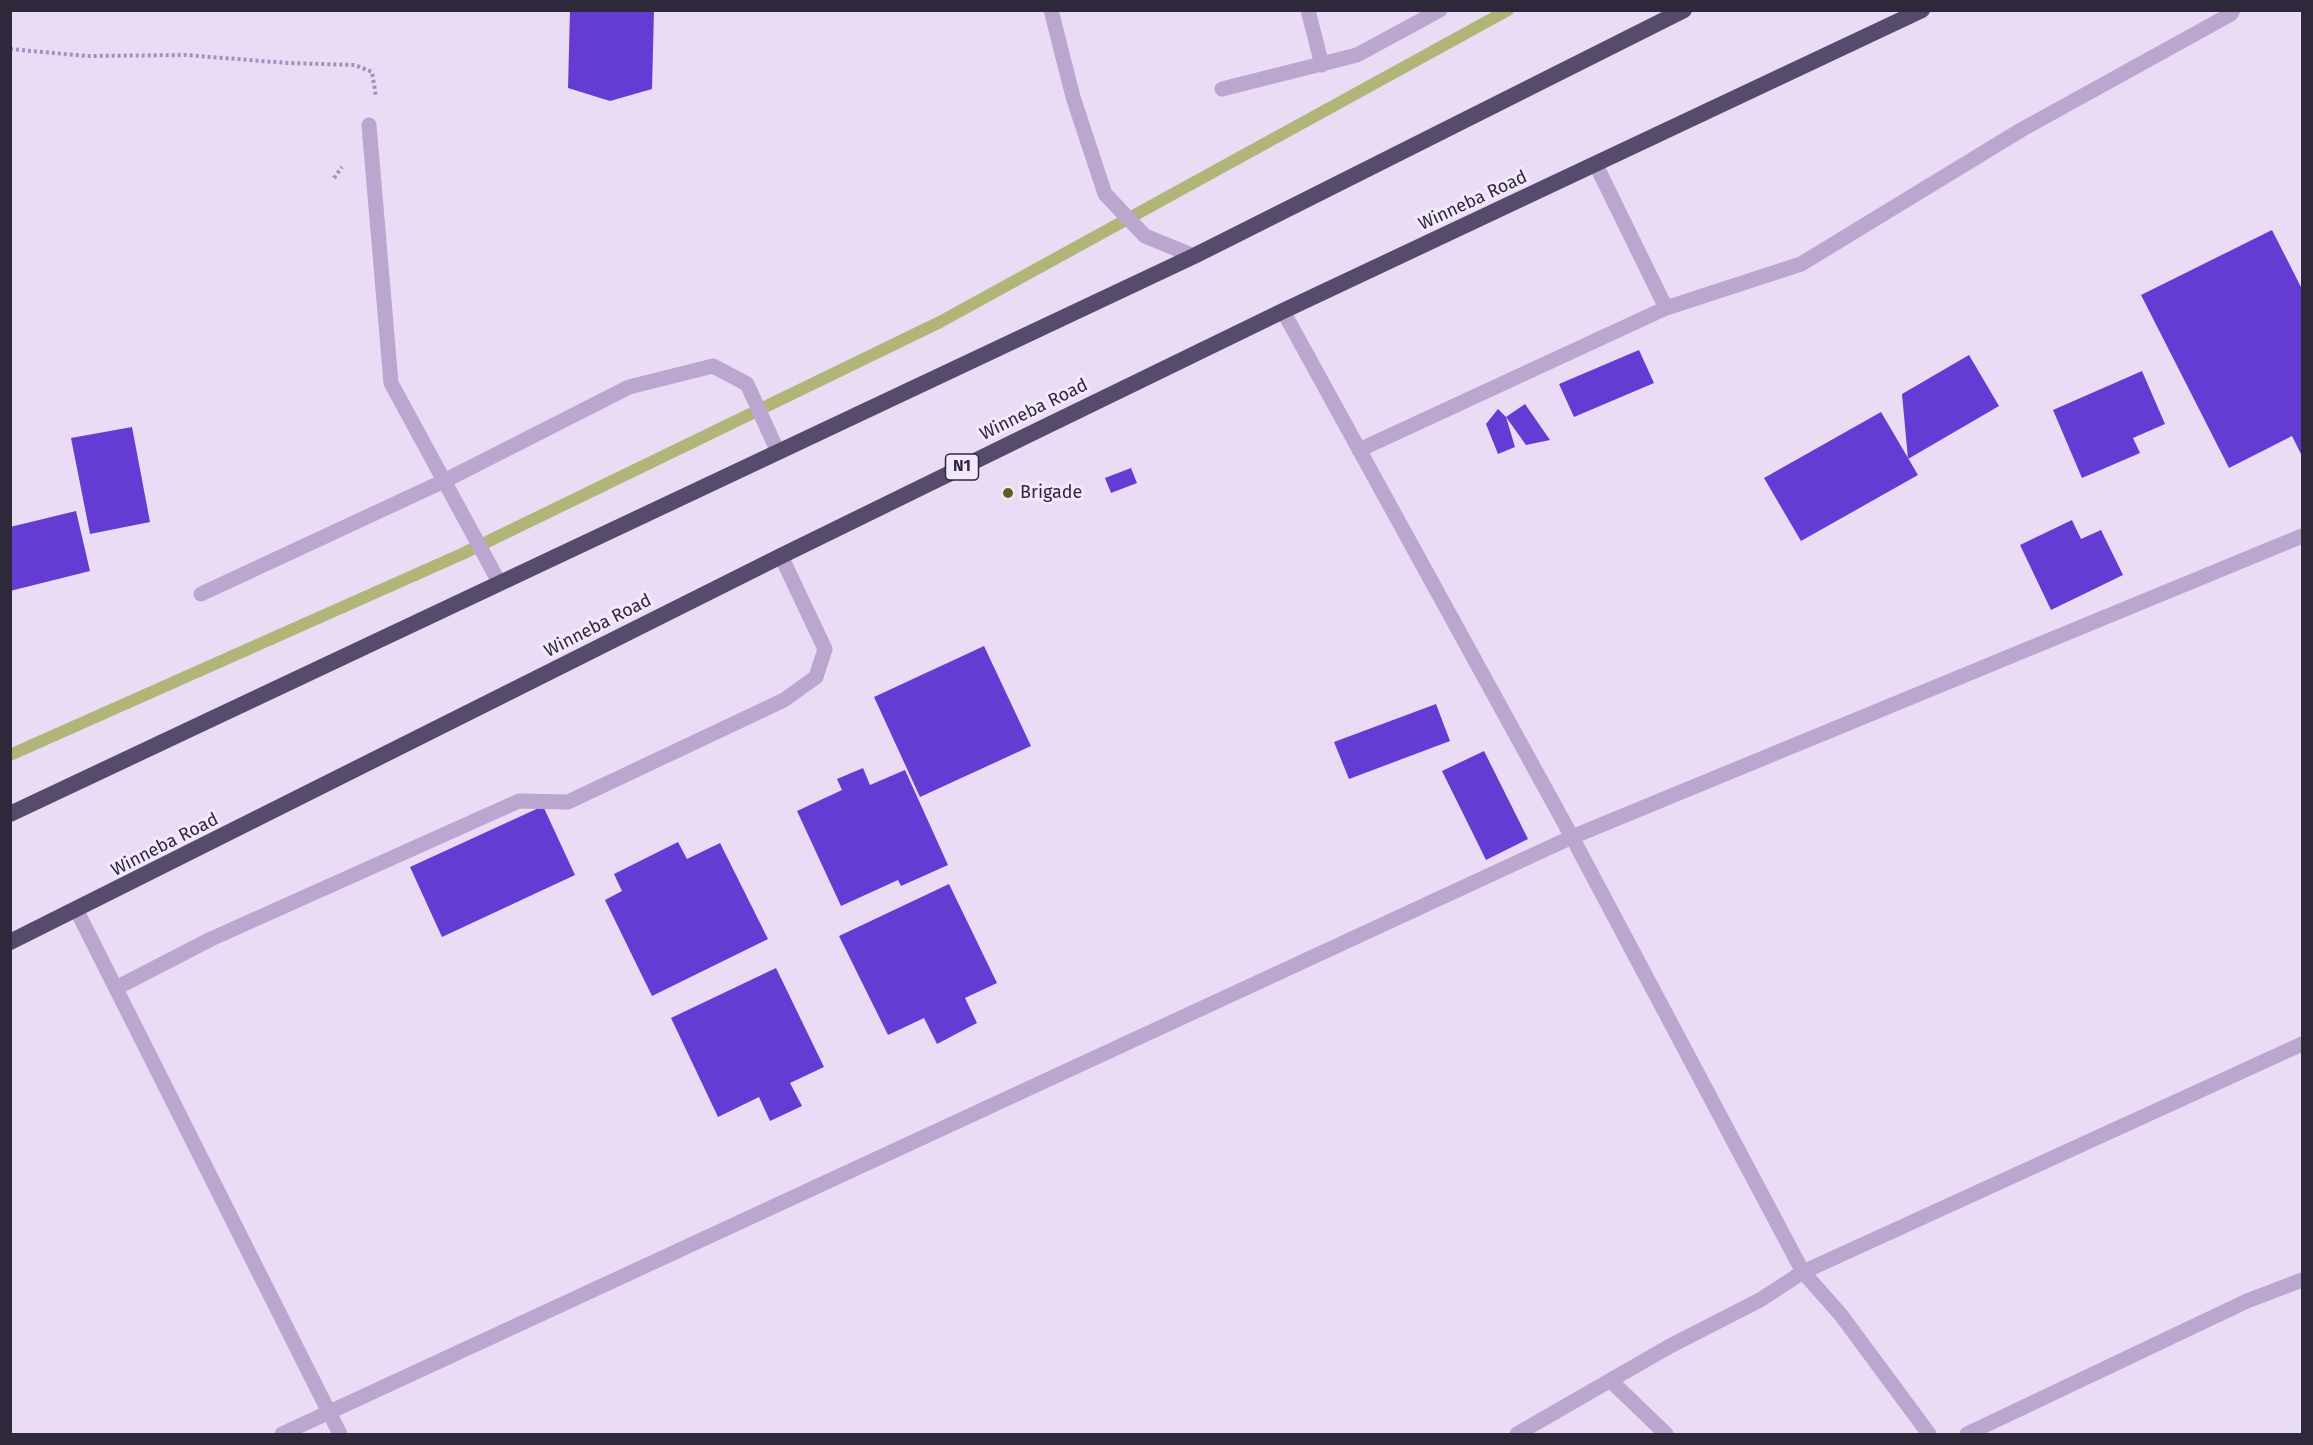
<!DOCTYPE html>
<style>
body{margin:0}
#map{position:relative;width:2313px;height:1445px;overflow:hidden;background:#eadcf5;font-family:"Fira Sans",sans-serif}
canvas{display:block}
.frame{position:absolute;inset:0;border:12px solid #2e283a;pointer-events:none}
</style>
<div id="map">
<canvas width="2313" height="1445"></canvas>
<div class="frame"></div>
</div>
<script>
const g = document.querySelector('canvas').getContext('2d');
g.lineJoin = 'round';
function trace(path, color, width, dash) { g.strokeStyle = color; g.lineWidth = width; g.lineCap = dash ? 'butt' : 'round'; g.setLineDash(dash || []); g.stroke(path); }
function fillPath(path, color) { g.fillStyle = color; g.fill(path, 'evenodd'); }
function label(font, color, halo, rows, align = 'center') {
  g.font = font + ' "Fira Sans",sans-serif'; g.lineWidth = 6; g.setLineDash([]); g.textBaseline = 'middle'; g.strokeStyle = halo; g.fillStyle = color; for (const [text, x, y, turn = 0] of rows) {
    g.save(); g.translate(x, y); g.rotate((+turn || 0) * Math.PI / 180); g.textAlign = isNaN(turn) ? turn : align; if (halo) g.strokeText(text, 0, 0); g.fillText(text, 0, 0); g.restore();
  }
}
trace(new Path2D(`
 M 10,755 L 462,554 L 940,322 L 1508,10`), '#b1b578', 12);
fillPath(new Path2D(`
 M 570,10 L 654,10 L 652,89 L 610,101 L 568,88 Z
 M 2272,230 L 2302,289 L 2302,456 L 2292,436 L 2229,468 L 2141,295 Z
 M 1639,350 L 1654,383 L 1574,417 L 1559,384 Z
 M 1969,355 L 1999,406 L 1908,459 L 1902,394 Z
 M 2142,371 L 2165,424 L 2133,438 L 2140,453 L 2082,478 L 2053,410 Z
 M 1525,404 L 1550,440 L 1526,445 L 1506,417 Z
 M 1498,409 L 1506,417 L 1515,447 L 1498,454 L 1486,424 Z
 M 1881,412 L 1918,475 L 1801,541 L 1764,478 Z
 M 132,427 L 150,522 L 90,534 L 71,438 Z
 M 1131,468 L 1137,483 L 1111,493 L 1105,478 Z
 M 76,511 L 90,571 L 10,591 L 10,527 Z
 M 2072,520 L 2081,539 L 2101,530 L 2123,575 L 2051,610 L 2020,545 Z
 M 984,646 L 1031,746 L 920,797 L 874,697 Z
 M 1436,704 L 1450,741 L 1349,779 L 1334,742 Z
 M 1484,751 L 1528,839 L 1486,860 L 1442,771 Z
 M 863,768 L 870,785 L 905,770 L 948,865 L 901,886 L 898,880 L 841,906 L 797,811 L 842,790 L 837,779 Z
 M 543,806 L 575,875 L 442,937 L 410,867 Z
 M 678,842 L 687,859 L 720,843 L 768,939 L 652,996 L 605,900 L 622,891 L 614,874 Z
 M 949,884 L 997,983 L 965,998 L 977,1023 L 937,1044 L 924,1018 L 888,1035 L 839,936 Z
 M 776,968 L 824,1067 L 790,1083 L 802,1106 L 770,1121 L 759,1097 L 718,1117 L 671,1018 Z`), '#643cd3');
trace(new Path2D(`
 M 10,49 L 87,56 L 185,55 L 288,63 L 355,65 L 372,72 L 376,97
 M 334,178 L 342,167`), '#a490bb', 4, [3, 3]);
trace(new Path2D(`
 M 1308,10 L 1322,65
 M 1222,89 L 1357,55 L 1440,10
 M 369,125 L 391,383 L 499,582
 M 1596,165 L 1666,308
 M 1359,450 L 1666,308 L 1801,264 L 2021,130 L 2231,14 L 2233,10
 M 201,594 L 444,481 L 629,387 L 713,366 L 747,384 L 778,452
 M 116,988 L 211,939 L 519,801 L 568,802 L 784,700 L 816,677 L 825,649 L 781,556`), '#baa6cf', 15);
trace(new Path2D(`
 M 1051,10 L 1073,97 L 1105,194 L 1145,236 L 1194,256
 M 1283,311 L 1572,837 L 1803,1272 L 1760,1300 L 1670,1346 L 1517,1434
 M 77,911 L 340,1434
 M 1611,1381 L 1666,1434
 M 282,1434 L 1572,837 L 2302,536
 M 1929,1434 L 1841,1315 L 1803,1272 L 2302,1044
 M 1967,1434 L 2247,1301 L 2302,1280`), '#baa6cf', 15);
trace(new Path2D(`
 M 10,814 L 1194,256 L 1684,10
 M 10,942 L 781,556 L 1024,437 L 1283,311 L 1922,10`), '#564a6d', 16);
for (const [x, y, r, color] of [
 [1008,493,6,"#5a6118"]
]) { const dot = new Path2D(); dot.arc(x, y, r, 0, 2 * Math.PI); g.fillStyle = color; g.fill(dot); trace(dot, '#f4e9fc', 2); }
for (const [x, y, w] of [
 [962,467,33]
]) { const box = new Path2D(); box.roundRect(x - w / 2, y - 13, w, 26, 4.5); g.fillStyle = '#f4e9fc'; g.fill(box); trace(box, '#2e283a', 1.5); }
label('bold 16px', '#2e283a', null, [
 ["N1",962,467]
]);
label('18px', '#2e283a', '#f4e9fc', [
 ["Winneba Road",1473,201,-25],
 ["Winneba Road",1034,410,-26],
 ["Winneba Road",598,626,-27],
 ["Winneba Road",165,845,-27]
]);
label('18px', '#2e283a', '#f4e9fc', [
 ["Brigade",1020,493]
], 'left');
</script>
